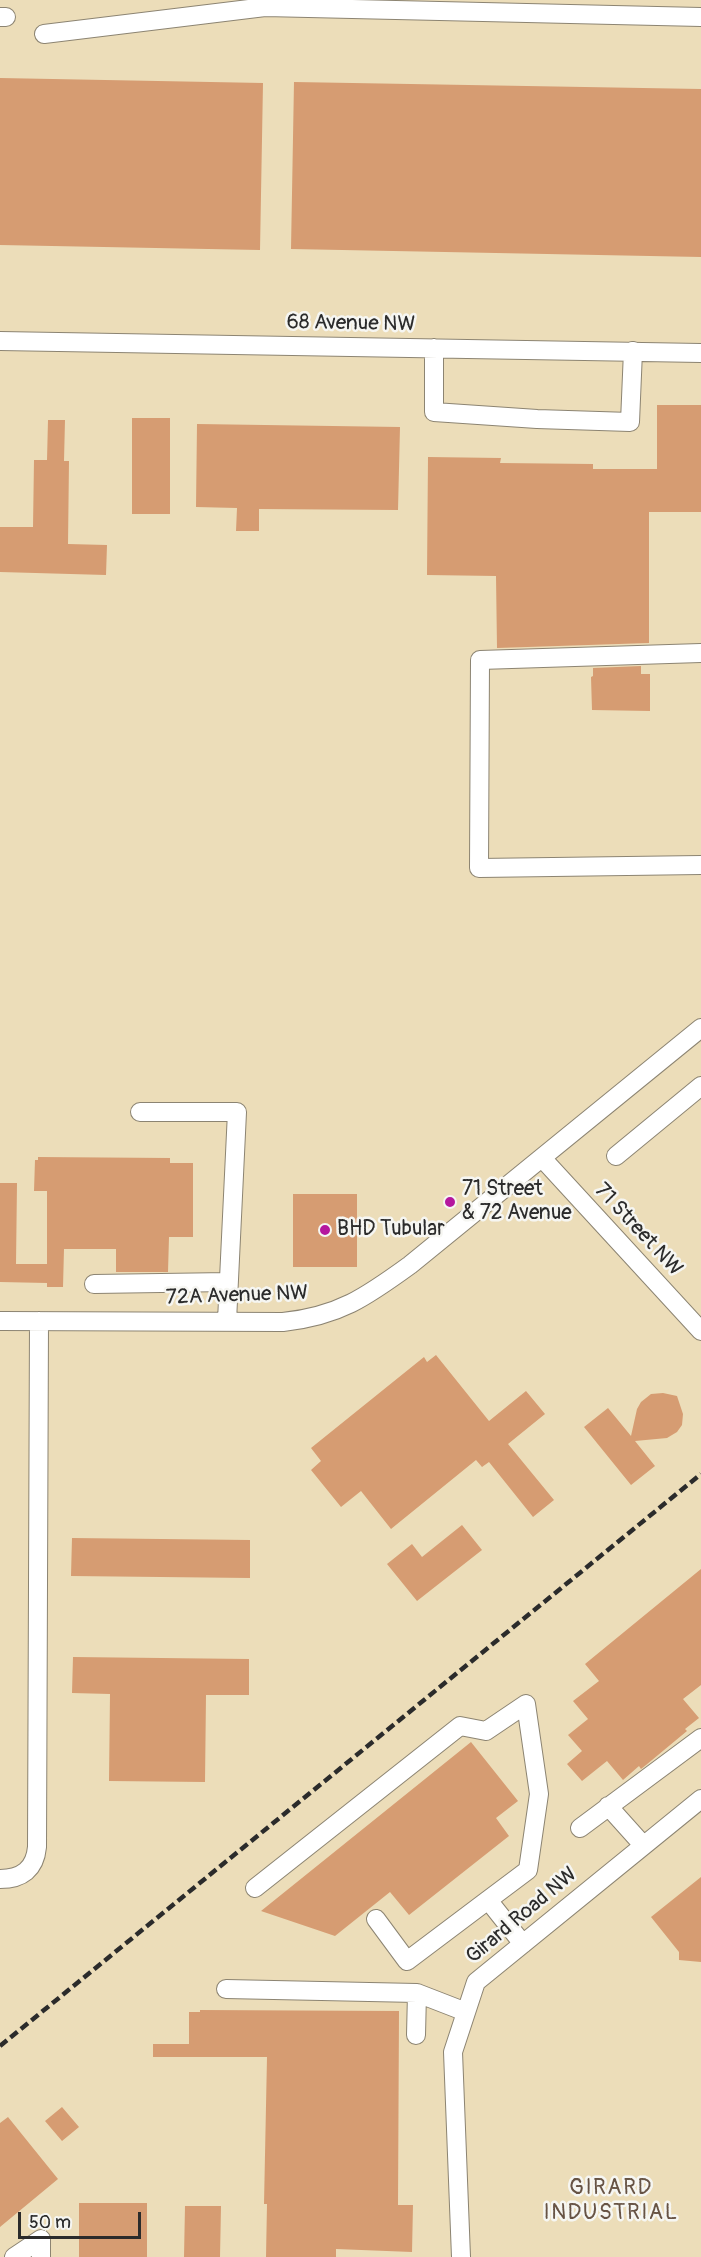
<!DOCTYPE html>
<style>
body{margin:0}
#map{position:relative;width:701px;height:2257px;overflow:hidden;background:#ecddb9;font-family:Pangolin,sans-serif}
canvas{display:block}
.scale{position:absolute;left:18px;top:2212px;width:123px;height:27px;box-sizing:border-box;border:3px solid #2b2b2b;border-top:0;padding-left:8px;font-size:18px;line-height:21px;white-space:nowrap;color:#2b2b2b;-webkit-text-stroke:4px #f6f6f2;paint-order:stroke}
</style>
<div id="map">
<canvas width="701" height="2257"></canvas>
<div class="scale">50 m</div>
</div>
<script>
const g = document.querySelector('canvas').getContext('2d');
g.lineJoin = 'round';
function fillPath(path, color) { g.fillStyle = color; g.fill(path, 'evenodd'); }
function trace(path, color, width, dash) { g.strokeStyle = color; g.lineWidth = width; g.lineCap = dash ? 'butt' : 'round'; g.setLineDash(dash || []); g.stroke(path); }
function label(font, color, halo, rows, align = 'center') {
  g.font = font + ' Pangolin,sans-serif'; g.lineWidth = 5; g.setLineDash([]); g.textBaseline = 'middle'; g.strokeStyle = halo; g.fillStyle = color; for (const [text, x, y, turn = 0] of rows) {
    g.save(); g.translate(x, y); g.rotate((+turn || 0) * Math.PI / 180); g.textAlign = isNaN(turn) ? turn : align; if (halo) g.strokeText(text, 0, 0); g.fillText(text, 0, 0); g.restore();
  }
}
fillPath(new Path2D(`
 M 0,78 L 263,83 L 260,250 L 0,245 Z
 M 294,82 L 701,89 L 701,257 L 291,249 Z
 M 657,405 L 701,405 L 701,512 L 649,512 L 649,643 L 497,648 L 496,576 L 427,575 L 428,457 L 501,458 L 500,463 L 593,464 L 593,469 L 657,469 Z
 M 132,418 L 170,418 L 170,514 L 132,514 Z
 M 48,420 L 65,420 L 64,461 L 69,461 L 68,544 L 107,545 L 106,575 L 0,572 L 0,527 L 33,527 L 34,460 L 47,460 Z
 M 197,424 L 400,427 L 398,510 L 259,509 L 259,531 L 236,531 L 237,508 L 196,507 Z
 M 641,666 L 641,674 L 650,674 L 650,711 L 592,710 L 591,677 L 593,676 L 593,668 Z
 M 38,1157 L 170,1158 L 170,1163 L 193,1163 L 193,1237 L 169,1237 L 168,1272 L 116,1272 L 116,1249 L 64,1249 L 63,1287 L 47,1287 L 47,1283 L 0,1282 L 0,1183 L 17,1183 L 16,1264 L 47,1264 L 47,1191 L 34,1191 L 35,1160 L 38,1160 Z
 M 293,1194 L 357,1194 L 357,1267 L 293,1267 Z
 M 436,1355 L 489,1421 L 526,1391 L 545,1414 L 508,1444 L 554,1500 L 533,1517 L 489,1462 L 482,1467 L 476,1460 L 391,1529 L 361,1491 L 341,1507 L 311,1470 L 321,1461 L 311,1448 L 424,1357 L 427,1362 Z
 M 663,1393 L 677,1396 L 683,1414 L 682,1425 L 677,1432 L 667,1438 L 635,1441 L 655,1466 L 631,1485 L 584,1427 L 608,1408 L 631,1436 L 637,1409 L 641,1402 L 651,1394 Z
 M 462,1525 L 482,1550 L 417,1601 L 387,1564 L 412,1544 L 422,1557 Z
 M 72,1538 L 250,1540 L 250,1578 L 71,1576 Z
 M 701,1569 L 701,1685 L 683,1699 L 699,1718 L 685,1729 L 687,1731 L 646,1765 L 641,1769 L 639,1766 L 623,1780 L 607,1761 L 582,1781 L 567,1764 L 582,1751 L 568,1735 L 588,1719 L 573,1701 L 599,1681 L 585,1664 Z
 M 73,1657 L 249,1659 L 249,1695 L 206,1695 L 205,1782 L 109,1781 L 110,1694 L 72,1693 Z
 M 471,1742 L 518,1801 L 496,1818 L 509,1836 L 409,1915 L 390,1892 L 335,1936 L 261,1911 Z
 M 701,1877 L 701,1962 L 679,1960 L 679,1952 L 651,1917 Z
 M 200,2010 L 399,2011 L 398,2205 L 413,2205 L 412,2252 L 336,2249 L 336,2257 L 266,2257 L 267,2204 L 264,2204 L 267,2057 L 153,2057 L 153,2044 L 189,2044 L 189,2012 L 200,2012 Z
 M 62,2107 L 79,2127 L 62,2141 L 45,2121 Z
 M 8,2117 L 58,2179 L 0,2227 L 0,2123 Z
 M 79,2203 L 147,2203 L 147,2257 L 79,2257 Z
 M 185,2206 L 221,2206 L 220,2257 L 184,2257 Z`), '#d69c72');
const minor = new Path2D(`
 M 0,17 L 6,17
 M 44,34 L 265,7 L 701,17
 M 0,341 L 701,353
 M 434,348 L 434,412 L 537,419 L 630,422 L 633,351
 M 701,653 L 480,660 L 479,868 L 701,865
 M 140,1112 L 237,1112 L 227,1321
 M 616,1156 L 701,1086
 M 542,1158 L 701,1331
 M 94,1284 L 228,1282
 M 0,1321 L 283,1322 C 339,1316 366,1297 410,1265 L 701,1028
 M 608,1806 L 643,1845
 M 580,1828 L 701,1738
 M 0,1879 C 22,1879 35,1869 37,1847 L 39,1321
 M 255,1888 L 460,1726 L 486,1731 L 526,1704 L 539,1794 L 528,1870 L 488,1900 L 523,1944
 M 376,1919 L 407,1961 L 488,1900
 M 226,1989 L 417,1993 L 466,2012
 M 416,2035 L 417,1993
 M 14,2257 L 41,2239 L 41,2257
 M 461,2257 L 453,2052 L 476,1982 L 701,1799`);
trace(minor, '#8c8472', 20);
trace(minor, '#fff', 18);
trace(new Path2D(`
 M 0,2046 L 701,1474`), '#2b2b2b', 4.5, [9, 4.5]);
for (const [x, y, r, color] of [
 [450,1202,6,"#b5179e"],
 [325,1230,6,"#b5179e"]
]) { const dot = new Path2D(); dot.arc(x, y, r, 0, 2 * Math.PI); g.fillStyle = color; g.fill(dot); trace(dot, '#f6f6f2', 2); }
label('21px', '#2b2b2b', '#f6f6f2', [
 ["68 Avenue NW",351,324,1],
 ["71 Street NW",638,1230,47],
 ["72A Avenue NW",237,1296,-2],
 ["Girard Road NW",522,1916,-40]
]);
label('21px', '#2b2b2b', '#f6f6f2', [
 ["71 Street",462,1190],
 ["& 72 Avenue",462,1214],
 ["BHD Tubular",337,1230]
], 'left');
g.letterSpacing = '1.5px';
label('22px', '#675344', '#f6f6f2', [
 ["GIRARD",611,2188],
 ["INDUSTRIAL",611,2213]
]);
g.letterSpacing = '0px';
</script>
